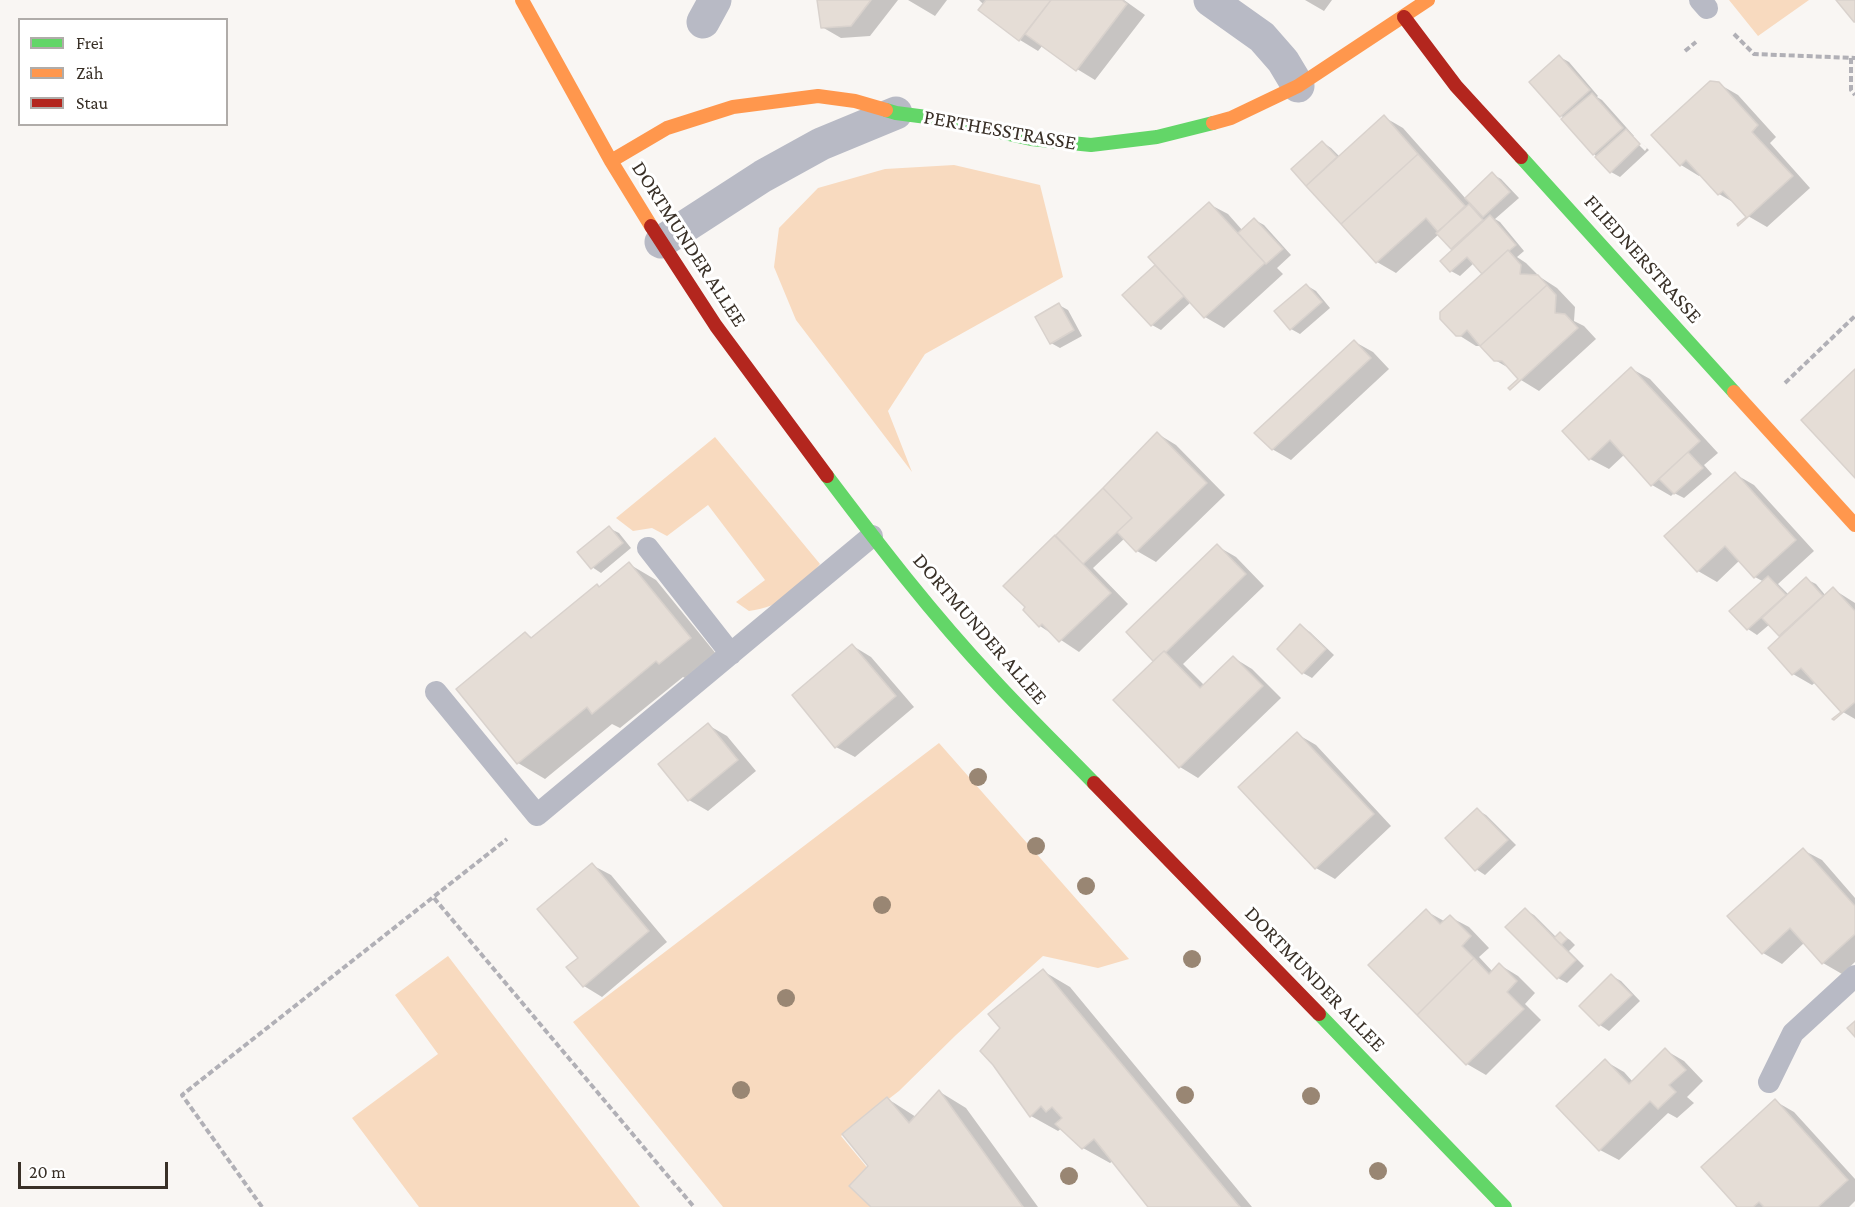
<!DOCTYPE html>
<meta charset="utf-8">
<style>
body{margin:0}
#map{position:relative;width:1855px;height:1207px;overflow:hidden;background:#f9f6f3;font-family:"Crimson Pro",serif}
canvas{display:block}
.legend{position:absolute;left:18px;top:18px;width:210px;height:108px;box-sizing:border-box;background:#fff;border:2px solid #b0aca9;margin:0;padding:8px 10px;list-style:none;font-size:18px;color:#393027}
.legend li{display:flex;align-items:center;gap:12px;height:30px}
.legend b{width:30px;border:2px solid #b0aca9}
.scale{position:absolute;left:18px;top:1162px;width:150px;height:27px;box-sizing:border-box;border:3px solid #393027;border-top:0;padding-left:8px;font-size:18px;line-height:21px;white-space:nowrap;color:#393027;-webkit-text-stroke:4px #fff;paint-order:stroke}
</style>
<div id="map">
<canvas width="1855" height="1207"></canvas>
<ul class="legend">
<li><b style="height:8px;background:#63d668"></b>Frei</li>
<li><b style="height:8px;background:#ff974d"></b>Zäh</li>
<li><b style="height:8px;background:#b3261e"></b>Stau</li>
</ul>
<div class="scale">20 m</div>
</div>
<script>
const g = document.querySelector('canvas').getContext('2d');
g.lineJoin = 'round';
function fillPath(path, color) { g.fillStyle = color; g.fill(path, 'evenodd'); }
function trace(path, color, width, dash) { g.strokeStyle = color; g.lineWidth = width; g.lineCap = dash ? 'butt' : 'round'; g.setLineDash(dash || []); g.stroke(path); }
function label(font, color, halo, rows, align = 'center') {
  g.font = font + ' "Crimson Pro",serif'; g.lineWidth = 6; g.setLineDash([]); g.textBaseline = 'middle'; g.strokeStyle = halo; g.fillStyle = color; for (const [text, x, y, turn = 0] of rows) {
    g.save(); g.translate(x, y); g.rotate((+turn || 0) * Math.PI / 180); g.textAlign = isNaN(turn) ? turn : align; if (halo) g.strokeText(text, 0, 0); g.fillText(text, 0, 0); g.restore();
  }
}
fillPath(new Path2D(`
 M 1729,0 L 1809,0 L 1758,36 Z
 M 954,165 L 1040,185 L 1063,277 L 925,354 L 888,411 L 912,472 L 796,320 L 774,267 L 779,228 L 818,188 L 885,169 Z
 M 715,437 L 820,564 C 800,589 782,607 749,611 L 736,602 L 765,580 L 708,505 L 667,536 L 652,528 L 633,531 L 616,518 Z
 M 939,743 L 1129,959 L 1098,968 L 1043,956 L 956,1035 L 899,1091 L 841,1136 L 900,1207 L 723,1207 L 573,1022 Z
 M 448,956 L 640,1207 L 419,1207 L 352,1118 L 438,1054 L 395,995 Z`), '#f8dabf');
fillPath(new Path2D(`
 M 818,0 L 898,0 L 870,36 L 841,38 L 822,27 Z
 M 908,0 L 947,0 L 935,16 Z
 M 979,0 L 1124,0 L 1145,15 L 1095,80 L 1077,69 L 1043,45 L 1038,51 L 1020,40 Z
 M 1305,0 L 1332,0 L 1324,11 Z
 M 1560,57 L 1569,62 L 1598,96 L 1597,97 L 1602,100 L 1634,136 L 1630,136 L 1645,151 L 1647,148 L 1634,136 L 1649,150 L 1620,177 L 1611,172 L 1594,154 L 1565,118 L 1561,116 Z
 M 1719,84 L 1738,95 L 1776,137 L 1770,143 L 1810,188 L 1767,227 L 1748,216 L 1738,205 L 1719,194 L 1701,175 L 1699,176 L 1681,165 Z
 M 1384,117 L 1403,128 L 1466,199 L 1492,174 L 1501,179 L 1519,198 L 1495,219 L 1500,222 L 1524,251 L 1517,257 L 1526,263 L 1540,277 L 1557,288 L 1575,307 L 1574,321 L 1584,326 L 1596,339 L 1539,391 L 1521,380 L 1512,370 L 1495,360 L 1480,346 L 1476,346 L 1457,334 L 1484,274 L 1474,263 L 1460,276 L 1451,271 L 1453,249 L 1439,234 L 1396,273 L 1377,262 L 1293,170 L 1322,142 L 1331,148 L 1340,157 Z
 M 1209,204 L 1228,214 L 1243,231 L 1255,220 L 1264,225 L 1291,255 L 1277,268 L 1283,274 L 1224,328 L 1205,317 L 1191,302 L 1161,330 L 1152,325 L 1155,266 L 1161,270 Z
 M 1306,285 L 1316,291 L 1330,308 L 1300,334 L 1291,329 Z
 M 1059,305 L 1068,310 L 1082,336 L 1060,348 L 1051,343 Z
 M 1355,342 L 1373,352 L 1389,369 L 1291,460 L 1272,449 Z
 M 1632,369 L 1650,379 L 1718,453 L 1704,465 L 1712,474 L 1684,498 L 1674,493 L 1671,496 L 1652,485 L 1625,454 L 1609,469 L 1590,459 Z
 M 1158,434 L 1176,445 L 1225,495 L 1156,562 L 1137,551 L 1125,538 L 1093,568 L 1128,604 L 1079,652 L 1040,626 Z
 M 1735,474 L 1754,485 L 1814,551 L 1778,584 L 1789,595 L 1806,579 L 1816,584 L 1826,596 L 1833,589 L 1855,603 L 1855,719 L 1843,712 L 1816,682 L 1812,685 L 1793,674 L 1770,648 L 1782,636 L 1770,624 L 1757,635 L 1748,629 L 1731,611 L 1764,582 L 1755,577 L 1740,560 L 1717,582 L 1698,571 L 1667,536 Z
 M 609,528 L 619,533 L 631,548 L 601,573 L 592,567 Z
 M 1217,546 L 1236,557 L 1264,586 L 1183,664 L 1205,686 L 1234,658 L 1252,669 L 1281,698 L 1198,778 L 1180,767 L 1155,661 L 1128,632 Z
 M 629,564 L 656,580 L 717,655 L 687,679 L 683,677 L 620,728 L 612,724 L 545,779 L 518,763 L 458,689 L 525,634 L 533,638 L 597,585 L 601,588 Z
 M 1301,626 L 1310,632 L 1334,655 L 1312,678 L 1303,673 Z
 M 853,646 L 871,657 L 914,707 L 855,757 L 836,747 Z
 M 708,725 L 727,736 L 756,771 L 708,811 L 689,800 L 660,764 Z
 M 1297,734 L 1316,745 L 1391,826 L 1335,879 L 1316,868 Z
 M 1477,810 L 1486,815 L 1516,845 L 1485,875 L 1476,869 Z
 M 1803,850 L 1822,860 L 1855,898 L 1855,962 L 1842,974 L 1823,963 L 1805,942 L 1782,964 L 1763,953 L 1729,916 Z
 M 592,865 L 611,875 L 667,942 L 602,997 L 584,986 L 580,958 Z
 M 1525,910 L 1534,915 L 1557,938 L 1561,934 L 1570,940 L 1575,945 L 1569,951 L 1584,966 L 1567,983 L 1558,978 L 1507,927 Z
 M 1426,911 L 1444,921 L 1450,917 L 1469,927 L 1489,948 L 1479,957 L 1493,972 L 1500,965 L 1518,976 L 1535,993 L 1525,1004 L 1541,1020 L 1486,1075 L 1467,1064 L 1370,965 Z
 M 1043,971 L 1070,987 L 1252,1207 L 1150,1207 L 1113,1161 L 1110,1163 L 1083,1148 L 1062,1128 L 1058,1131 L 1031,1116 L 1002,1028 Z
 M 1612,976 L 1621,981 L 1640,1001 L 1609,1031 L 1600,1025 L 1581,1006 Z
 M 1665,1050 L 1684,1061 L 1703,1081 L 1687,1097 L 1694,1103 L 1677,1118 L 1668,1113 L 1619,1160 L 1600,1150 L 1605,1061 L 1624,1072 L 1633,1082 Z
 M 940,1092 L 966,1108 L 1038,1207 L 873,1207 L 870,1166 L 888,1099 L 916,1117 Z
 M 1775,1101 L 1794,1112 L 1855,1179 L 1855,1201 L 1849,1207 L 1739,1207 Z`), '#0003');
const building = new Path2D(`
 M 817,0 L 871,0 L 851,26 L 821,28 Z
 M 986,0 L 1051,0 L 1019,41 L 978,10 Z
 M 1051,0 L 1122,0 L 1127,4 L 1076,71 L 1025,34 Z
 M 1836,0 L 1855,0 L 1855,22 L 1854,22 Z
 M 1559,55 L 1590,90 L 1560,117 L 1529,82 Z
 M 1710,81 L 1719,82 L 1758,125 L 1752,132 L 1793,176 L 1738,226 L 1737,224 L 1746,217 L 1723,191 L 1718,195 L 1686,160 L 1680,166 L 1651,135 Z
 M 1592,93 L 1623,128 L 1593,155 L 1561,119 Z
 M 1384,115 L 1418,154 L 1341,224 L 1306,186 Z
 M 1626,129 L 1640,144 L 1610,173 L 1595,157 Z
 M 1322,141 L 1337,157 L 1306,186 L 1291,169 Z
 M 1418,154 L 1465,206 L 1438,232 L 1426,218 L 1376,263 L 1341,224 Z
 M 1492,172 L 1510,192 L 1483,217 L 1465,198 Z
 M 1209,202 L 1265,263 L 1204,318 L 1148,257 Z
 M 1469,204 L 1483,220 L 1451,249 L 1436,233 Z
 M 1490,215 L 1516,245 L 1509,251 L 1508,250 L 1482,274 L 1467,257 L 1450,272 L 1440,261 Z
 M 1254,218 L 1283,249 L 1266,264 L 1238,233 Z
 M 1508,250 L 1521,265 L 1520,274 L 1538,275 L 1547,285 L 1480,346 L 1467,330 L 1461,336 L 1456,336 L 1440,319 L 1440,312 Z
 M 1155,265 L 1184,296 L 1151,326 L 1122,295 Z
 M 1306,284 L 1322,302 L 1290,330 L 1274,311 Z
 M 1547,285 L 1556,295 L 1555,313 L 1565,314 L 1578,328 L 1510,390 L 1508,388 L 1518,379 L 1502,361 L 1494,361 L 1480,346 Z
 M 1059,303 L 1074,330 L 1050,344 L 1035,317 Z
 M 1354,340 L 1371,358 L 1272,450 L 1254,433 Z
 M 1631,367 L 1700,441 L 1651,486 L 1610,440 L 1589,460 L 1562,431 Z
 M 1855,369 L 1855,478 L 1801,420 Z
 M 1157,432 L 1207,483 L 1136,552 L 1117,532 L 1132,518 L 1103,488 Z
 M 1688,452 L 1703,468 L 1674,494 L 1659,479 Z
 M 1735,472 L 1796,540 L 1754,578 L 1725,546 L 1697,572 L 1664,536 Z
 M 1103,488 L 1132,518 L 1083,564 L 1055,536 Z
 M 609,526 L 623,543 L 591,569 L 577,552 Z
 M 1055,535 L 1111,593 L 1059,642 L 1042,624 L 1039,627 L 1023,610 L 1025,607 L 1003,586 Z
 M 1217,544 L 1246,574 L 1166,652 L 1164,651 L 1153,661 L 1126,632 Z
 M 629,562 L 691,638 L 659,664 L 656,661 L 592,714 L 587,707 L 517,764 L 456,689 L 525,632 L 531,638 L 597,584 L 599,587 Z
 M 1768,576 L 1786,595 L 1747,630 L 1729,611 Z
 M 1806,577 L 1823,596 L 1779,636 L 1762,618 Z
 M 1833,587 L 1855,611 L 1855,702 L 1834,720 L 1832,719 L 1841,712 L 1801,668 L 1792,675 L 1768,648 Z
 M 1300,624 L 1326,649 L 1302,674 L 1277,649 Z
 M 852,644 L 896,696 L 835,748 L 792,695 Z
 M 1164,651 L 1200,688 L 1233,656 L 1263,686 L 1179,768 L 1113,700 Z
 M 708,723 L 738,760 L 688,801 L 658,764 Z
 M 1297,732 L 1374,814 L 1315,869 L 1238,787 Z
 M 1477,808 L 1508,840 L 1475,871 L 1445,838 Z
 M 1803,848 L 1855,906 L 1855,934 L 1822,964 L 1790,928 L 1762,954 L 1727,916 Z
 M 592,863 L 649,931 L 583,987 L 566,967 L 578,958 L 537,909 Z
 M 1525,908 L 1576,960 L 1557,979 L 1505,927 Z
 M 1426,909 L 1440,924 L 1450,915 L 1471,936 L 1462,946 L 1474,958 L 1417,1015 L 1368,965 Z
 M 1560,932 L 1567,939 L 1561,945 L 1554,938 Z
 M 1474,958 L 1489,974 L 1499,963 L 1517,981 L 1507,992 L 1524,1009 L 1466,1065 L 1417,1015 Z
 M 1043,969 L 1240,1207 L 1148,1207 L 1094,1139 L 1082,1149 L 1055,1124 L 1062,1118 L 1052,1107 L 1046,1112 L 1041,1106 L 1030,1117 L 993,1065 L 980,1051 L 1000,1028 L 988,1014 Z
 M 1611,974 L 1632,995 L 1599,1026 L 1579,1006 Z
 M 1855,1021 L 1855,1037 L 1847,1028 Z
 M 1665,1048 L 1686,1070 L 1669,1085 L 1676,1092 L 1658,1109 L 1650,1101 L 1599,1151 L 1556,1106 L 1605,1059 L 1629,1084 Z
 M 939,1090 L 1023,1207 L 871,1207 L 849,1186 L 868,1166 L 842,1134 L 887,1097 L 909,1123 Z
 M 1775,1099 L 1848,1180 L 1818,1207 L 1764,1207 L 1759,1202 L 1753,1207 L 1737,1207 L 1701,1167 Z`);
fillPath(building, '#e5ddd6');
trace(building, '#d9d2cd', 1.5);
trace(new Path2D(`
 M 1734,34 L 1754,54 L 1855,58
 M 1685,51 L 1696,42
 M 1851,58 L 1851,90 L 1855,95
 M 1785,383 L 1855,316
 M 434,898 L 694,1207
 M 262,1207 L 182,1095 L 507,839`), '#b1b0b6', 4, [6, 3]);
trace(new Path2D(`
 M 1700,0 L 1707,8
 M 648,548 L 731,654
 M 436,692 L 537,815 L 872,536
 M 1769,1082 L 1793,1033 L 1855,976`), '#b8bac5', 22);
trace(new Path2D(`
 M 1210,0 L 1262,37 L 1283,61 L 1298,86
 M 703,22 L 715,0
 M 661,242 L 763,176 L 821,144 L 896,113`), '#b8bac5', 33);
trace(new Path2D(`
 M 886,110 L 896,113 L 942,119 L 1031,139 L 1091,145 L 1157,137 L 1213,123
 M 1521,157 L 1734,392
 M 827,476 C 879,545 932,614 992,678 C 1025,714 1060,748 1094,783
 M 1319,1014 L 1505,1207`), '#63d668', 14);
trace(new Path2D(`
 M 522,0 L 611,161 L 651,226
 M 1213,123 L 1231,118 L 1298,86 L 1428,0
 M 611,161 L 667,128 L 733,107 L 818,96 L 855,101 L 886,110
 M 1734,392 L 1855,525`), '#ff974d', 14);
trace(new Path2D(`
 M 1404,17 L 1456,86 L 1521,157
 M 651,226 L 716,326 L 827,476
 M 1094,783 L 1319,1014`), '#b3261e', 14);
g.fillStyle = '#998673';
for (const [x, y] of [
 [978,777],
 [1036,846],
 [1086,886],
 [882,905],
 [1192,959],
 [786,998],
 [741,1090],
 [1185,1095],
 [1311,1096],
 [1378,1171],
 [1069,1176]
]) { g.beginPath(); g.arc(x, y, 9, 0, 2 * Math.PI); g.fill(); }
label('21px', '#393027', '#fff', [
 ["PERTHESSTRASSE",1000,130,10],
 ["DORTMUNDER ALLEE",689,244,57],
 ["FLIEDNERSTRASSE",1643,259,48],
 ["DORTMUNDER ALLEE",980,629,49],
 ["DORTMUNDER ALLEE",1315,979,46]
]);
</script>
